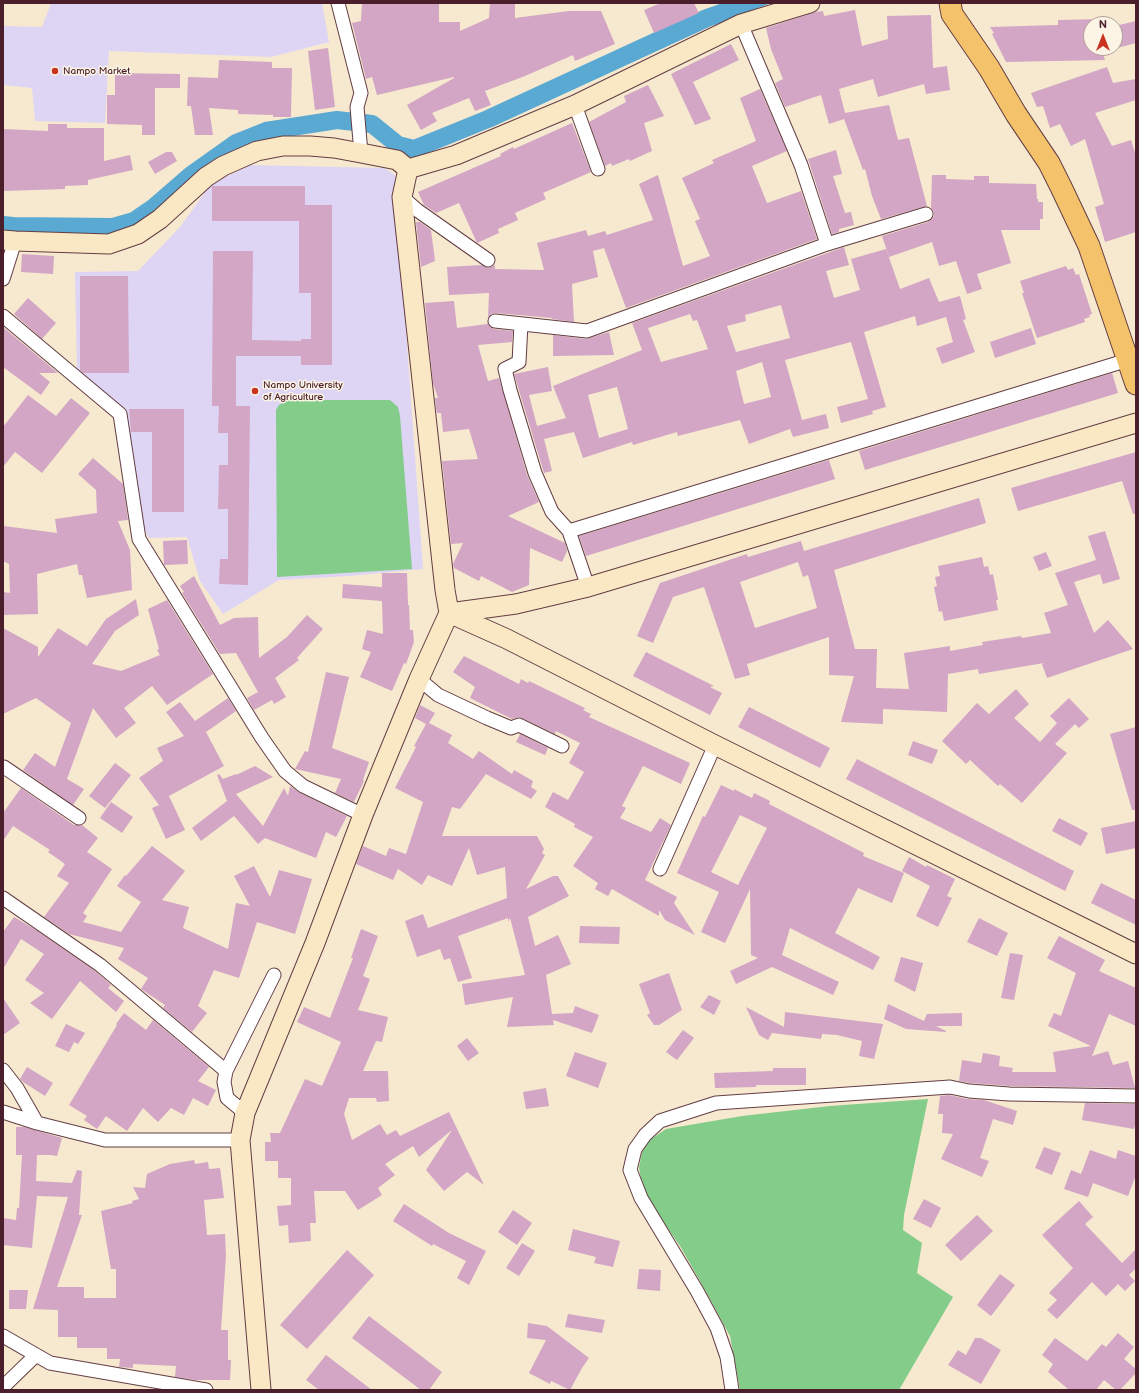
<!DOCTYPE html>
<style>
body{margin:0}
#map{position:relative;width:1139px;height:1393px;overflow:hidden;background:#f6e9d0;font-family:"Balsamiq Sans",sans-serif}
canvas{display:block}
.frame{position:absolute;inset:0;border:4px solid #4a1f2b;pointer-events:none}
.north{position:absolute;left:1083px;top:16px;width:40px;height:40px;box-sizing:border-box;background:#fcf5e5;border:1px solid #b59f9b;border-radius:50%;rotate:0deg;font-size:11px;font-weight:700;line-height:16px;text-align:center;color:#4a1f2b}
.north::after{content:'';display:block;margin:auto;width:14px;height:18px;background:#c8321e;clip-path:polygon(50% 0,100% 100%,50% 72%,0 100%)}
</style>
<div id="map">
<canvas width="1139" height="1393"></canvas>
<div class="frame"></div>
<div class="north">N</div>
</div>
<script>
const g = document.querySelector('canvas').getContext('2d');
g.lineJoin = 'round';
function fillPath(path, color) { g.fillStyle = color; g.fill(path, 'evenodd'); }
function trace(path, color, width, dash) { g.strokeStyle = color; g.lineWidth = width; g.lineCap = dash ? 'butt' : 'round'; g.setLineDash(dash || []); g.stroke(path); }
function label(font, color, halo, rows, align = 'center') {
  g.font = font + ' "Balsamiq Sans",sans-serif'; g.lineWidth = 3; g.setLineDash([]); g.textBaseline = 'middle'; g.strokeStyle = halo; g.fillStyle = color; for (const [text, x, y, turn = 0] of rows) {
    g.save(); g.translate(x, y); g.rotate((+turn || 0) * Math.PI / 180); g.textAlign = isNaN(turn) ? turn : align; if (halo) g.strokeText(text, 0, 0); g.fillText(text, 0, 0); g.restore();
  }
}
fillPath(new Path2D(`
 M 51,3 L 322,3 L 329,42 L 271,57 L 109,51 L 105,123 L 35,121 L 32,88 L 3,85 L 3,26 L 42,27 Z
 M 250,165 L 384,168 L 395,175 L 423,569 L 350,576 L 279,580 L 223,614 L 200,581 L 187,537 L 149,538 L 144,529 L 124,409 L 77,373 L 75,272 L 138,271 L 180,227 L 211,184 Z`), '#ded5f5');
fillPath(new Path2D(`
 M 288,400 L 390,400 L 398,407 L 400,416 L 412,569 L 277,577 L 276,410 L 279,405 Z
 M 928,1099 L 904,1215 L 903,1230 L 922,1243 L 917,1273 L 953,1297 L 899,1390 L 740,1390 L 730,1336 L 705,1290 L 680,1246 L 650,1203 L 642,1184 L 639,1168 L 642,1152 L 648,1141 L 666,1129 L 742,1116 L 830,1106 Z`), '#83cc89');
fillPath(new Path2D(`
 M 730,3 L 771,3 L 730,19 L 724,6 Z`), '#59a9d3');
trace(new Path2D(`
 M 3,225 L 13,226 L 113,227 L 134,221 L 153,208 L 191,175 L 236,143 L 266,131 L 337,120 L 372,124 L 398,145 L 414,149 L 488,119 L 707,18 L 750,3`), '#59a9d3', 18);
fillPath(new Path2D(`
 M 362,3 L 439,3 L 439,22 L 460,22 L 460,31 L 489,18 L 490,3 L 515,3 L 515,18 L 569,11 L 601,11 L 615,44 L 575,61 L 573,55 L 525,76 L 485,91 L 491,105 L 475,111 L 469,98 L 432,113 L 437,121 L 421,130 L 407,105 L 454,78 L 454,77 L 377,95 L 372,77 L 366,79 L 352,23 L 361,21 Z
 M 661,3 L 694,3 L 699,13 L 654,33 L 644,10 Z
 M 855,10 L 862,46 L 888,39 L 887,16 L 931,15 L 933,68 L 947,66 L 950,90 L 926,94 L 924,84 L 878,97 L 873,79 L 839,89 L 845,113 L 889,105 L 898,140 L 909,138 L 927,206 L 881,219 L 872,196 L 865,169 L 863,170 L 844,119 L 829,124 L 821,95 L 785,107 L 775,83 L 783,79 L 771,49 L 766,28 L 816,12 L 823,11 L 824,16 Z
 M 1104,19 L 1104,24 L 1091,24 L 1091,48 L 1115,48 L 1115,26 L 1136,21 L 1136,43 L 1102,52 L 1105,60 L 1006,62 L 992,34 L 994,33 L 990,27 L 1058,25 L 1058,20 Z
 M 731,44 L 739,60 L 693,82 L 711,119 L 695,125 L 671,74 Z
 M 328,48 L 335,107 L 315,110 L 308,51 Z
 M 219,60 L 272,62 L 272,68 L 292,68 L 291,117 L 273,117 L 273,115 L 238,114 L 238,110 L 209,108 L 213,135 L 195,135 L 191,106 L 187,106 L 188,77 L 218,78 Z
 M 1107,67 L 1113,83 L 1136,79 L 1136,100 L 1095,113 L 1112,146 L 1131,140 L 1136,156 L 1136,232 L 1105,242 L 1095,207 L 1104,204 L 1085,139 L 1071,146 L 1060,124 L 1050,128 L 1043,106 L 1037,107 L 1031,93 Z
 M 115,73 L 180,74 L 180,88 L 155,88 L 155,135 L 142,135 L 142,125 L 107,124 L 107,95 L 115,95 Z
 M 648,85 L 664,116 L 644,123 L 652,151 L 630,161 L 629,159 L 612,166 L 611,163 L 605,166 L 589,122 L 626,102 L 624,96 Z
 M 760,89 L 787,151 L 752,166 L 767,203 L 801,191 L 817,239 L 626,308 L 604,248 L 593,251 L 598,277 L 572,284 L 574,322 L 552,319 L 552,318 L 496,313 L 491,314 L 488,319 L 489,293 L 449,295 L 447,267 L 482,265 L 488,268 L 495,265 L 495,269 L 544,270 L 537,243 L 586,230 L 588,236 L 605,231 L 607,235 L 653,220 L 639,184 L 658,175 L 683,266 L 710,256 L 695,221 L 700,219 L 682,178 L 714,163 L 712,160 L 756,141 L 740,98 Z
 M 572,123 L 591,172 L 543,193 L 546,199 L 515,213 L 518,220 L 498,229 L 499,233 L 477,243 L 459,203 L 436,213 L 424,205 L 418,192 L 501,156 L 500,154 L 513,147 L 514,149 Z
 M 48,124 L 67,124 L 67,128 L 104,128 L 104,161 L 130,155 L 133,170 L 88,180 L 88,185 L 65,186 L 65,189 L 3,191 L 3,129 L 48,131 Z
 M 836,150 L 842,174 L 833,176 L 845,213 L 851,212 L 854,225 L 839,229 L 839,232 L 832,234 L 808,159 Z
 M 166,152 L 172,152 L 177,161 L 155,174 L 148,162 Z
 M 932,175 L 946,175 L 946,179 L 974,180 L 974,176 L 989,176 L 989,183 L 1036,184 L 1037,199 L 1038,199 L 1038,202 L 1043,202 L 1043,219 L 1040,219 L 1040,230 L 1001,230 L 1011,263 L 977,274 L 982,289 L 967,294 L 956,261 L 939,266 L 932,242 L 889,257 L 882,236 L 928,222 L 934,216 L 934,212 L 931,208 Z
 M 212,186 L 305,186 L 305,205 L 332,205 L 332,365 L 301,365 L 301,356 L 236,356 L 236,406 L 250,406 L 248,585 L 219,584 L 220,559 L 228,559 L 228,509 L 218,509 L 219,465 L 228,465 L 228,433 L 218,433 L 219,406 L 212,406 L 213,251 L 253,251 L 252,340 L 301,341 L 301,339 L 311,339 L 311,293 L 299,293 L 299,221 L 212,221 Z
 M 416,222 L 420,222 L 431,230 L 435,261 L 421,267 Z
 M 844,247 L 849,265 L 826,271 L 834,298 L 860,290 L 851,259 L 886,249 L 900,289 L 929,278 L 939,302 L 960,296 L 966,319 L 963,320 L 975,352 L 942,364 L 936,348 L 953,342 L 946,317 L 917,326 L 915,316 L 864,332 L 886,407 L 872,411 L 873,414 L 841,423 L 837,407 L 868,399 L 851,342 L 785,360 L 802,420 L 826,414 L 829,428 L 793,437 L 790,429 L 749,444 L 740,420 L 678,436 L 677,432 L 633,445 L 632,442 L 583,458 L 574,432 L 544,439 L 552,471 L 544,473 L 514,374 L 548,367 L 552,391 L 529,395 L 537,426 L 566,418 L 553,386 L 642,350 L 632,323 ZM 781,305 L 790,338 L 736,352 L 727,326 L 746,321 L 745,315 ZM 690,314 L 693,321 L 697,320 L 708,349 L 661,362 L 648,328 ZM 762,362 L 771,397 L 744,404 L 736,371 ZM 617,387 L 628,429 L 599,438 L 588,395 Z
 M 22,254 L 54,256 L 53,274 L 21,272 Z
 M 1066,266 L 1068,270 L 1073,268 L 1076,275 L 1079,274 L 1092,314 L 1089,315 L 1090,317 L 1084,319 L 1085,322 L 1037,338 L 1022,293 L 1024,293 L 1020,281 Z
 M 80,276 L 128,276 L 129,373 L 83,373 L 80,370 Z
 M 28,298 L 56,323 L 42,339 L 14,314 Z
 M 454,301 L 457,328 L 487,324 L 487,322 L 490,327 L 494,329 L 513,331 L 512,342 L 478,345 L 488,381 L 499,378 L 527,475 L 539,502 L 508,516 L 565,543 L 567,551 L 562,562 L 530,548 L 529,585 L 512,592 L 481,576 L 479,581 L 454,568 L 453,564 L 463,543 L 451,544 L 442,461 L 478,459 L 469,429 L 443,432 L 441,413 L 437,413 L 436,408 L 435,398 L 438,398 L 433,383 L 425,303 Z
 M 3,327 L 58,373 L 39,373 L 50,382 L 41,395 L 3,367 Z
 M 1031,328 L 1036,344 L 995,358 L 990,342 Z
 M 609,332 L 614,355 L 553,356 L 553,335 L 586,339 Z
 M 1112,373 L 1118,393 L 865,470 L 859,451 Z
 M 28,395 L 56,416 L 71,398 L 90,413 L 42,473 L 15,452 L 3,467 L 3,427 Z
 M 129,409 L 184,409 L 184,512 L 152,512 L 152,432 L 131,432 Z
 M 1136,452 L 1136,514 L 1133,514 L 1122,481 L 1018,511 L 1011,488 Z
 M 93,458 L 123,484 L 128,520 L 118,521 L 130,550 L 132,590 L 87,598 L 82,575 L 79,575 L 77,564 L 37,574 L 38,614 L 3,615 L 3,592 L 10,593 L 9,564 L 3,561 L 4,526 L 57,533 L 55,519 L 97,513 L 96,490 L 78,474 Z
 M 829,460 L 835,479 L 586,556 L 579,536 Z
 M 979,498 L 986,523 L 834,570 L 855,649 L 877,649 L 876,688 L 909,689 L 904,653 L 950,646 L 950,651 L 983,645 L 982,642 L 1021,636 L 1022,638 L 1051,633 L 1044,613 L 1068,605 L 1055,573 L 1096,560 L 1088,536 L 1105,531 L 1120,579 L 1103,584 L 1100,574 L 1074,582 L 1094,633 L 1108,620 L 1133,649 L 1047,678 L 1042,664 L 1044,663 L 979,674 L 978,669 L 948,674 L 947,712 L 883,709 L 883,724 L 841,722 L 854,676 L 829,675 L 829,637 L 747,664 L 750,675 L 735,679 L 704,587 L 673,597 L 653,643 L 637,636 L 660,583 L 747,554 L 748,557 L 801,541 L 804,551 ZM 798,562 L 803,577 L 808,575 L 817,608 L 755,628 L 740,582 Z
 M 187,540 L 188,564 L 164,565 L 163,541 Z
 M 1046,552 L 1052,566 L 1039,571 L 1033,557 Z
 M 982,557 L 984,567 L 988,566 L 990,575 L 993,574 L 998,600 L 996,600 L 998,610 L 944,621 L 942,611 L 939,612 L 934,587 L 937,586 L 935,577 L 940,576 L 938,566 Z
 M 382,573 L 407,573 L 408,605 L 409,605 L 410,630 L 413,630 L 414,642 L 406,664 L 404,663 L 392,691 L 360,677 L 371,652 L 362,649 L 367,630 L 383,634 L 382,601 L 342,598 L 343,584 L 382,587 Z
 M 194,576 L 220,625 L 234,618 L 258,617 L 259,658 L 287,637 L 307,615 L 323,629 L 297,658 L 299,660 L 275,678 L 286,697 L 274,704 L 272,700 L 254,710 L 247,698 L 258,692 L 236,653 L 220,654 L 182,593 L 184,592 L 180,586 Z
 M 136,599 L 139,615 L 115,631 L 92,664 L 121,671 L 160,655 L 157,650 L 159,649 L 148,609 L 167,600 L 213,674 L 167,705 L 152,686 L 124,708 L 136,723 L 116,738 L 93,708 L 67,779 L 84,789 L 73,805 L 23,770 L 35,753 L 55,767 L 71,723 L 36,698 L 3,714 L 3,628 L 38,647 L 38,657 L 58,628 L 87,646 L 106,619 Z
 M 646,652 L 714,686 L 710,687 L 722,693 L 710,715 L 633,676 Z
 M 464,656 L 519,684 L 521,679 L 528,683 L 529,681 L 585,708 L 583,710 L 591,714 L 589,717 L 690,763 L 681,784 L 643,766 L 622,806 L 626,808 L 620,818 L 651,832 L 660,818 L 671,825 L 645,880 L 677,897 L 674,903 L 695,935 L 665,920 L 659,910 L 659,916 L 612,889 L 608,896 L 595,889 L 598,883 L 573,866 L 593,837 L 574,827 L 575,824 L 545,807 L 553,792 L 568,800 L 584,772 L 569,763 L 580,743 L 556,731 L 555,734 L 522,718 L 519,717 L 512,719 L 470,698 L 475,687 L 453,672 Z
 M 326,672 L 349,677 L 332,748 L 369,762 L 363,780 L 364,781 L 354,802 L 335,793 L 341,779 L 295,769 L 305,751 L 308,752 Z
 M 1016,689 L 1029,704 L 1014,718 L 1040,742 L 1057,723 L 1050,716 L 1069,698 L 1089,719 L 1079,728 L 1075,724 L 1055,744 L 1067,753 L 1022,803 L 1000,784 L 998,786 L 970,760 L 966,764 L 942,741 L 977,703 L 989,714 Z
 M 228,698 L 236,711 L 206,732 L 224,766 L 169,796 L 185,830 L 166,839 L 152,808 L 159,805 L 139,778 L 163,761 L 157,748 L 184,736 L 166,712 L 180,702 L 195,721 Z
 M 420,705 L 435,713 L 429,723 L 452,735 L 448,743 L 473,759 L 479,751 L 512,774 L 514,770 L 533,781 L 531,787 L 537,791 L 531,799 L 486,774 L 460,809 L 452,807 L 442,836 L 537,836 L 544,849 L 542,853 L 545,855 L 526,889 L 553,876 L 558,876 L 569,896 L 528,917 L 535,946 L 558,935 L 571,964 L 546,975 L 552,1014 L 573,1013 L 575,1006 L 599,1015 L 592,1033 L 553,1020 L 554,1025 L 507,1027 L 513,997 L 465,1005 L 462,984 L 525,975 L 510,918 L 508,922 L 508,918 L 458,936 L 472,978 L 458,982 L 450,958 L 444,960 L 440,949 L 417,957 L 405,921 L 423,914 L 428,928 L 507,898 L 505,867 L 477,875 L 469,848 L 452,886 L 428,875 L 422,885 L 398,869 L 393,880 L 356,864 L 363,846 L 386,856 L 389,848 L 406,854 L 423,802 L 395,788 L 416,747 L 414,746 L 426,724 L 415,718 Z
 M 749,707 L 830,748 L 820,768 L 738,727 Z
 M 1136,727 L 1136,810 L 1132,810 L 1110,734 Z
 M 520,734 L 548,748 L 545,755 L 516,742 Z
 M 913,741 L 938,750 L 932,764 L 908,755 Z
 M 857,759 L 1074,871 L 1065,891 L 846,779 Z
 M 115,763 L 131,775 L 105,808 L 89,796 Z
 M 255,766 L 273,777 L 236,794 L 263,826 L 284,788 L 288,796 L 290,786 L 300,793 L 347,816 L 336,837 L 326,832 L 316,858 L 265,838 L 258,844 L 234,816 L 201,841 L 192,828 L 227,801 L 217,775 L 219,774 L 223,779 L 236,774 L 236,775 Z
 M 721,785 L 734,791 L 734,789 L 752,798 L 754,793 L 770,801 L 769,804 L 864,853 L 863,856 L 904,873 L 892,903 L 858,888 L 835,933 L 880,957 L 873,970 L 790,928 L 782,955 L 839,982 L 833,995 L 772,967 L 736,984 L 730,971 L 758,958 L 751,955 L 750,889 L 725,943 L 701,932 L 719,892 L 677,873 L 703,816 L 705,817 ZM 740,815 L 767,828 L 738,885 L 711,872 Z
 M 21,788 L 74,825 L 82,825 L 98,838 L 87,852 L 112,869 L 83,913 L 87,916 L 83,922 L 121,932 L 141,902 L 117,886 L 125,875 L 126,876 L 152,846 L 185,871 L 162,900 L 189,907 L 183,928 L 228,949 L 236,903 L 250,906 L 234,876 L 254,866 L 270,897 L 279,870 L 312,879 L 295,934 L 257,922 L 239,978 L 214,970 L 198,1006 L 207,1013 L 192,1032 L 163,1008 L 165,1005 L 141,989 L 148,978 L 118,959 L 124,948 L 69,934 L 44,917 L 69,883 L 57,876 L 65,864 L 48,852 L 50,850 L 13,826 L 3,841 L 3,813 Z
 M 111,802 L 133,817 L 122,833 L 100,818 Z
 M 1059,818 L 1088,833 L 1081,846 L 1052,831 Z
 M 1136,821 L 1136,848 L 1106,854 L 1101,828 Z
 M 909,857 L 926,867 L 927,865 L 955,879 L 947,896 L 952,898 L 938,927 L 916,916 L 930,886 L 902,871 Z
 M 1101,883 L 1136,900 L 1136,925 L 1091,903 Z
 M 14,917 L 36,930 L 95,971 L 111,985 L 108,988 L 124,1001 L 116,1012 L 80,981 L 52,1019 L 30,1003 L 44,993 L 25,980 L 44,954 L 21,939 L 3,969 L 3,932 Z
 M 979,918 L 1008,933 L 997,956 L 967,942 Z
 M 580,926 L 620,927 L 619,944 L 579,943 Z
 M 361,929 L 378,936 L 363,976 L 370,979 L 358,1010 L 388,1017 L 382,1042 L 376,1041 L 363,1071 L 388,1071 L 389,1101 L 377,1102 L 376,1098 L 349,1098 L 344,1114 L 352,1140 L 380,1124 L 387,1135 L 396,1130 L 400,1136 L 449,1112 L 484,1185 L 467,1172 L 444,1191 L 426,1170 L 452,1130 L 419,1157 L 413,1146 L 385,1164 L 395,1175 L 378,1188 L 382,1195 L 358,1210 L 345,1191 L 314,1191 L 316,1223 L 310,1223 L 311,1241 L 289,1243 L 288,1225 L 279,1226 L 277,1206 L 291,1205 L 291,1178 L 278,1178 L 278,1161 L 265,1161 L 265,1142 L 271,1142 L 270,1133 L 280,1133 L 305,1079 L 322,1086 L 341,1042 L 297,1022 L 304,1007 L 330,1018 L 353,958 L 351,958 Z
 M 1059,936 L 1105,960 L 1099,971 L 1136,988 L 1136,1026 L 1109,1014 L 1092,1056 L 1108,1051 L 1113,1065 L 1128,1061 L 1135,1088 L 1009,1086 L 970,1083 L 959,1081 L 962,1060 L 981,1063 L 983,1053 L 1000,1056 L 999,1066 L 1013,1068 L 1012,1072 L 1056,1072 L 1053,1052 L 1091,1046 L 1048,1026 L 1054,1013 L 1061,1016 L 1076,973 L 1047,958 Z
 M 1010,953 L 1023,955 L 1014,1000 L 1001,998 Z
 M 901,957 L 923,963 L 915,992 L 894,981 Z
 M 669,973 L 682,1010 L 659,1025 L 654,1025 L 647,1015 L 650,1013 L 639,984 Z
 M 709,995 L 721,1001 L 714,1015 L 700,1007 Z
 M 3,998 L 20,1023 L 3,1035 Z
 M 888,1004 L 924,1021 L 927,1014 L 962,1013 L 962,1026 L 936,1026 L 946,1031 L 946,1032 L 906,1029 L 884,1019 Z
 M 746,1007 L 784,1027 L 785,1012 L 883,1024 L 874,1059 L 859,1056 L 862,1041 L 837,1035 L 822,1034 L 821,1039 L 772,1033 L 768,1040 L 759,1035 Z
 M 124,1013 L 146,1030 L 153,1020 L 209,1067 L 198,1081 L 216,1090 L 208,1106 L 193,1098 L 184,1115 L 171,1108 L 158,1122 L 143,1108 L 127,1131 L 106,1116 L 97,1129 L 84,1120 L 87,1116 L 69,1105 L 117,1025 L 116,1024 Z
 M 66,1024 L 85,1033 L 78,1044 L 74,1042 L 69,1052 L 55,1046 Z
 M 683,1030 L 694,1038 L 677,1060 L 666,1052 Z
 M 467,1038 L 479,1053 L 468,1061 L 457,1046 Z
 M 575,1052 L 607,1063 L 598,1088 L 566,1076 Z
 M 27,1067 L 53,1083 L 45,1096 L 23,1082 L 20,1079 Z
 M 773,1068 L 806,1068 L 806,1085 L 756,1085 L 756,1087 L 715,1088 L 714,1073 L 773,1071 Z
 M 546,1088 L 549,1106 L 526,1109 L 523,1092 Z
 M 949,1095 L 967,1099 L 984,1100 L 1017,1111 L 1013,1125 L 993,1119 L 980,1158 L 989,1161 L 982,1177 L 941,1159 L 953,1134 L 942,1133 L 943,1114 L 938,1114 L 940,1096 Z
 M 1085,1103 L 1136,1104 L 1136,1120 L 1134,1129 L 1082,1120 Z
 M 16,1127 L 24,1127 L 62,1138 L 57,1156 L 51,1155 L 37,1155 L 36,1181 L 72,1183 L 77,1170 L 82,1171 L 79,1215 L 82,1215 L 57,1287 L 84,1287 L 84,1298 L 116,1298 L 116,1269 L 111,1269 L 101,1211 L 133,1203 L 132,1201 L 139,1199 L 133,1187 L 145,1188 L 147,1174 L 170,1164 L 194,1160 L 195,1164 L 208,1162 L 209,1169 L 220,1168 L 224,1198 L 204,1200 L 207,1235 L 225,1234 L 226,1256 L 221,1330 L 228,1330 L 228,1360 L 231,1360 L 230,1380 L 195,1380 L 175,1377 L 176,1366 L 133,1364 L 133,1368 L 119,1367 L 120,1359 L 107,1359 L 107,1348 L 77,1348 L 77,1337 L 58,1337 L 58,1310 L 33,1309 L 68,1197 L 37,1196 L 32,1248 L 3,1245 L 3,1218 L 16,1220 L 17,1208 L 19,1208 L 22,1155 L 16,1155 Z
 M 1044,1147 L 1061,1153 L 1052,1175 L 1035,1168 Z
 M 1090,1150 L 1116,1159 L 1118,1150 L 1136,1156 L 1136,1175 L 1128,1196 L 1093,1183 L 1088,1197 L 1064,1189 L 1071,1170 L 1081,1174 Z
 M 924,1199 L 941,1208 L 931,1228 L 913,1219 Z
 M 1079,1201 L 1093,1217 L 1085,1224 L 1122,1263 L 1136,1249 L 1136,1268 L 1129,1275 L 1135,1281 L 1125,1291 L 1118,1284 L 1106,1296 L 1092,1282 L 1057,1319 L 1047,1310 L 1057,1300 L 1049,1293 L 1073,1268 L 1042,1235 Z
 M 404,1204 L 449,1233 L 486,1251 L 469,1285 L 457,1278 L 466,1261 L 433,1244 L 432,1246 L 393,1221 Z
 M 513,1210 L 532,1223 L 517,1245 L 498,1232 Z
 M 977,1215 L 993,1231 L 961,1261 L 945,1245 Z
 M 573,1229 L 620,1241 L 613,1267 L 594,1263 L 596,1257 L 568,1250 Z
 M 522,1243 L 535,1251 L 519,1276 L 506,1268 Z
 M 347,1250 L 374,1275 L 307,1349 L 280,1325 Z
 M 639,1269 L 661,1270 L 660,1291 L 637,1289 Z
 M 1000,1274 L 1015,1285 L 991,1316 L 977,1305 Z
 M 9,1290 L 28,1290 L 26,1309 L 9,1309 Z
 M 568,1314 L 605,1320 L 602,1333 L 565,1327 Z
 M 369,1316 L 442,1372 L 429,1390 L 421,1390 L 352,1338 Z
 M 528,1323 L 547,1326 L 589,1358 L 582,1368 L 570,1390 L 551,1381 L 550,1384 L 529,1373 L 546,1340 L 527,1338 Z
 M 1118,1333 L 1134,1347 L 1124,1359 L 1136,1369 L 1136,1373 L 1120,1390 L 1116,1390 L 1104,1380 L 1096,1390 L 1069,1390 L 1048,1372 L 1053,1364 L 1042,1355 L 1055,1338 L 1087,1361 L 1102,1344 L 1106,1347 Z
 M 975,1338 L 981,1338 L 1001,1350 L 981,1384 L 948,1365 L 958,1350 L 966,1355 Z
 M 326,1355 L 372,1390 L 319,1390 L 306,1380 Z`), '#d2a6c4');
const street = new Path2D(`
 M 338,3 L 361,93 L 357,107 L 361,153
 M 741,24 L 801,165 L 827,244
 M 575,105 L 598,169
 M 402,197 L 417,210 L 488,260
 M 3,279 L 15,241
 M 3,316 L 120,414 L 139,539 L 262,738 L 285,771 L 303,786 L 363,815
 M 495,321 L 587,331 L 827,244 L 926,214
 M 521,324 L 519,362 L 505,369 L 510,390 L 535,473 L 552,512 L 569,531 L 588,587
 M 569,531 L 1128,360
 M 419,679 L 438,695 L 487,718 L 511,728 L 519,725 L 562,746
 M 3,769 L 4,767 L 79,818
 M 660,869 L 715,745
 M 3,898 L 100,965 L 226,1071
 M 3,1070 L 17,1088 L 37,1123
 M 3,1112 L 37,1123 L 105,1140 L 240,1140
 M 245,1113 L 227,1098 L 224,1082 L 226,1071 L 274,975
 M 3,1336 L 50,1363 L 206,1390
 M 3,1387 L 36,1355
 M 732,1390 L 727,1357 L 717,1328 L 697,1291 L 641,1198 L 630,1170 L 635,1149 L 645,1135 L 660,1121 L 716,1103 L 950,1087 L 969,1091 L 1009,1094 L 1136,1096`);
const secondary = new Path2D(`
 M 3,240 L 15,241 L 109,244 L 138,234 L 160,219 L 206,177 L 223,166 L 257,151 L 283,146 L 310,146 L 334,148 L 361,153 L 397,160 L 408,169
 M 449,613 L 507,639 L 715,745 L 1136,954
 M 449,613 L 516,604 L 588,587 L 1136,423
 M 261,1390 L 240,1140 L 245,1113 L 315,943 L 363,815 L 419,679 L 449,613 L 445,590 L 402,197 L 408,169 L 456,155 L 575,105 L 741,24 L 810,3`);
const primary = new Path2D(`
 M 950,3 L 952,14 L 989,68 L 1016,114 L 1049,163 L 1061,187 L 1089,246 L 1136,384`);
trace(street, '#643d44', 15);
trace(secondary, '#643d44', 21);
trace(primary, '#643d44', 23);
trace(street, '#fff', 13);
trace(secondary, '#fae7c3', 19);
trace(primary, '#f3c26a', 21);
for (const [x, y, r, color] of [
 [55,71,4,"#c8321e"],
 [255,391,4,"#c8321e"]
]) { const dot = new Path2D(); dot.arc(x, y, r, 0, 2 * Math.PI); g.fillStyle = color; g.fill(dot); trace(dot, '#fcf5e5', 1.5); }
label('10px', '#4a1f2b', '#fcf5e5', [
 ["Nampo Market",63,71],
 ["Nampo University",263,385],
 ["of Agriculture",263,397]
], 'left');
</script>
